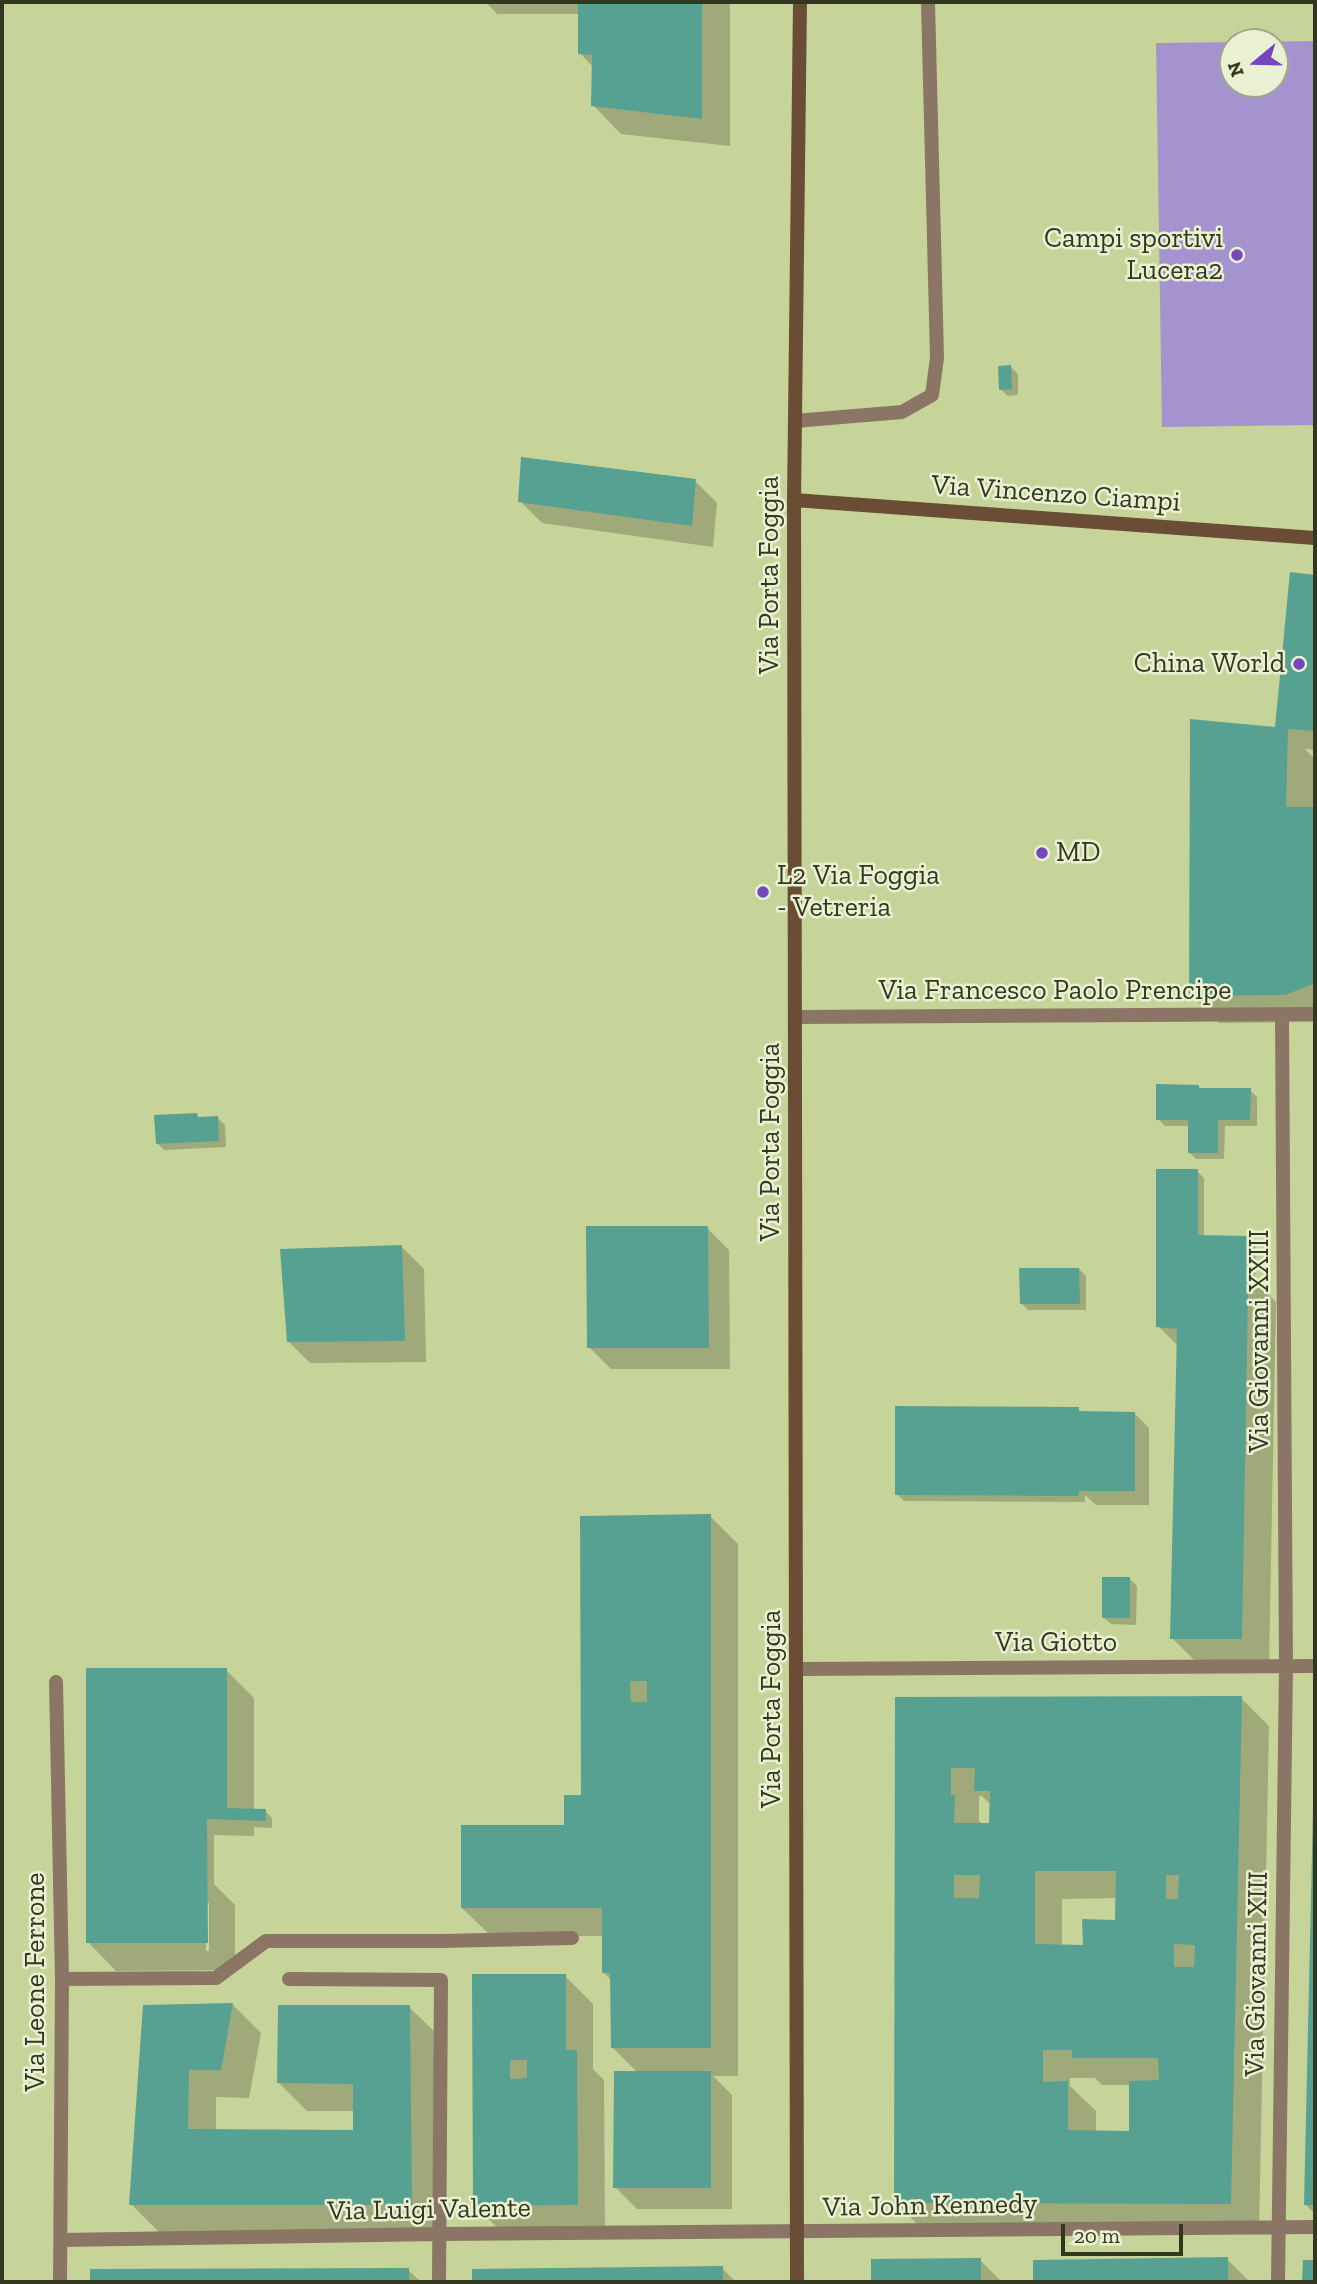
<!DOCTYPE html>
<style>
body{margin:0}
#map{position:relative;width:1317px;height:2284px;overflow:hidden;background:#c7d499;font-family:"Zilla Slab",serif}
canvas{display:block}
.frame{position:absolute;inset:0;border:4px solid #333720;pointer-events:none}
.north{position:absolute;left:1219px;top:28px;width:70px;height:70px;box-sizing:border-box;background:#eaf1d3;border:2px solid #a1a78b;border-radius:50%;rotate:251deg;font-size:19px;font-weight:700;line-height:28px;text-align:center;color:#333720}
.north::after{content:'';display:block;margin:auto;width:24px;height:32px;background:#7546be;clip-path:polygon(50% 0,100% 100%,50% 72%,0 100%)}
.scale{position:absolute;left:1061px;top:2224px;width:122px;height:32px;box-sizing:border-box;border:4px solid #333720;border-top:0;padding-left:9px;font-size:21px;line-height:24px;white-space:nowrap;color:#333720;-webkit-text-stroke:5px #eaf1d3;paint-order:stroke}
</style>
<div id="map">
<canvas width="1317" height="2284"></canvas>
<div class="frame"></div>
<div class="north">N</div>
<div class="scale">20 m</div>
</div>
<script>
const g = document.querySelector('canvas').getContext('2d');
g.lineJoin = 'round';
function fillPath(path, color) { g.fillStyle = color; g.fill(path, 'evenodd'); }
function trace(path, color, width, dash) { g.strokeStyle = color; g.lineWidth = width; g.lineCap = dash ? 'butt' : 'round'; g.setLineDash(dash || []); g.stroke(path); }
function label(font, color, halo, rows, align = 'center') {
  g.font = font + ' "Zilla Slab",serif'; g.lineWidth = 5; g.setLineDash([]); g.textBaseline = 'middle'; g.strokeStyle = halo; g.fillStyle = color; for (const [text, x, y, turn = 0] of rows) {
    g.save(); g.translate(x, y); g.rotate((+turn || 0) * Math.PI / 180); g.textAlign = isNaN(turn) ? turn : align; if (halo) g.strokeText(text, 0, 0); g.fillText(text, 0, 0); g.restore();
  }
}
fillPath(new Path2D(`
 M 1315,41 L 1315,425 L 1162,427 L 1156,43 ZM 1233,42 L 1275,42 L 1275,84 L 1233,84 Z`), '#a593d0');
fillPath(new Path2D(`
 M 486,2 L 730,2 L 730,146 L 621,134 L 593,105 L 593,67 L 580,53 L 580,14 L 497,14 Z
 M 1011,367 L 1018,374 L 1018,395 L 1008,396 L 1000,389 Z
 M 695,481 L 717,503 L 713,547 L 542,523 L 520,501 Z
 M 1292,574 L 1315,577 L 1315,750 L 1305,749 L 1315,759 L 1315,1022 L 1219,1023 L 1191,995 L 1281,730 Z
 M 1198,1086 L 1201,1089 L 1250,1090 L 1257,1097 L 1257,1126 L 1225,1126 L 1224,1159 L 1196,1159 L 1189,1152 L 1190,1126 L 1165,1126 L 1158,1119 Z
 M 196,1115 L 200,1119 L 218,1118 L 225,1125 L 226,1147 L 164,1150 L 157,1143 Z
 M 1197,1171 L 1204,1178 L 1204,1237 L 1249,1237 L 1256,1245 L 1255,1281 L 1276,1302 L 1269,1666 L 1200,1666 L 1172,1638 L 1178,1346 L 1158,1326 Z
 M 707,1228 L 729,1250 L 730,1369 L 611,1369 L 589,1347 Z
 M 402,1247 L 424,1269 L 426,1362 L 310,1363 L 288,1341 Z
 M 1079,1269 L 1086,1276 L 1086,1310 L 1028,1310 L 1021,1303 Z
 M 1078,1409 L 1083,1413 L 1134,1413 L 1149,1428 L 1149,1505 L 1096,1505 L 1085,1495 L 1085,1502 L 904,1501 L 897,1494 Z
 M 710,1516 L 738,1544 L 738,2076 L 713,2076 L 732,2095 L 732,2209 L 637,2209 L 615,2187 L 638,2073 L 613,2048 L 612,1981 L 603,1972 L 603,1936 L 491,1936 L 462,1908 L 566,1827 L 582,1796 L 582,1517 Z
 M 1130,1579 L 1137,1586 L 1136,1625 L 1111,1624 L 1103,1617 Z
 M 226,1670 L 254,1698 L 254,1810 L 265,1811 L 272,1818 L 272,1828 L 254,1827 L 254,1836 L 214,1835 L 214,1884 L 235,1905 L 235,1970 L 116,1971 L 88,1942 ZM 206,1903 L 209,1903 L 209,1951 L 206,1951 Z
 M 897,1698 L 1241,1698 L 1269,1726 L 1259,2232 L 924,2231 L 896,2203 ZM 979,1796 L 982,1796 L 991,1805 L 991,1824 L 982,1824 L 979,1821 ZM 1118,1898 L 1118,1925 L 1087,1947 L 1062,1947 L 1062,1899 ZM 1070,2078 L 1095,2078 L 1102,2085 L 1130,2085 L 1130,2133 L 1096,2132 L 1096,2111 L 1070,2086 Z
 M 1315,1767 L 1315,2214 L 1306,2205 Z
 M 473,1976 L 565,1976 L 593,2004 L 593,2069 L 604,2080 L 605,2232 L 503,2233 L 474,2205 Z
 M 233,2005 L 261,2033 L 249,2098 L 216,2097 L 216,2131 L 355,2131 L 355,2111 L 307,2111 L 279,2083 L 409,2007 L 438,2035 L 439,2232 L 159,2232 L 131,2204 L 145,2006 Z
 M 1227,2259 L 1250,2282 L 1034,2282 L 1034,2262 Z
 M 980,2260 L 1002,2282 L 873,2282 L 873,2261 Z
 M 722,2268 L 736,2282 L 474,2282 L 474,2271 Z
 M 92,2270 L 408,2270 L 421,2282 L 92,2282 Z`), '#0003');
fillPath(new Path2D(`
 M 578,2 L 702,2 L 702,119 L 591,106 L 592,55 L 578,54 Z
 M 1011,365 L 1012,389 L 999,390 L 998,366 Z
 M 521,457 L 696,479 L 692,526 L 518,502 Z
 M 1290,572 L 1315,575 L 1315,731 L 1288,729 L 1286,807 L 1315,807 L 1315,983 L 1285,995 L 1189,996 L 1190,719 L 1275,727 Z
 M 1156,1084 L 1199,1085 L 1199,1088 L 1251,1088 L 1250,1120 L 1218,1120 L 1218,1153 L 1188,1153 L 1188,1120 L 1156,1120 Z
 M 197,1113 L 198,1117 L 218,1116 L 219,1141 L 156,1144 L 154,1115 Z
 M 1156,1169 L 1198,1169 L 1198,1235 L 1249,1236 L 1242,1639 L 1170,1639 L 1177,1329 L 1156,1327 Z
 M 586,1226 L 708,1226 L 709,1348 L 587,1348 Z
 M 402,1245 L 405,1341 L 287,1342 L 280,1249 Z
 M 1019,1268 L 1079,1268 L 1080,1304 L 1020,1304 Z
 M 895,1406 L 1079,1407 L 1079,1411 L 1135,1412 L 1135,1491 L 1079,1491 L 1079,1496 L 895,1495 Z
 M 711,1514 L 711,2048 L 611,2048 L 610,1973 L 602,1973 L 602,1908 L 461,1908 L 461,1825 L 564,1825 L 564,1795 L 581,1795 L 580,1516 ZM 630,1681 L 647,1681 L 647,1702 L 631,1702 Z
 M 1102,1577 L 1130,1577 L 1130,1618 L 1102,1618 Z
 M 86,1668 L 227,1668 L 227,1808 L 266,1809 L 266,1821 L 207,1819 L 208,1943 L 86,1943 Z
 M 1242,1696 L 1231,2204 L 894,2203 L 895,1697 ZM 951,1768 L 975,1768 L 974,1791 L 990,1791 L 989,1823 L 954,1823 L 955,1795 L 951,1795 ZM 1035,1871 L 1116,1871 L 1115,1920 L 1082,1919 L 1083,1945 L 1035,1944 ZM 954,1875 L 980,1875 L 979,1898 L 954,1898 ZM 1166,1875 L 1179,1875 L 1178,1899 L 1166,1899 ZM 1174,1944 L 1195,1945 L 1194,1967 L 1174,1967 ZM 1043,2050 L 1072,2050 L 1072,2058 L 1158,2058 L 1159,2080 L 1129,2081 L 1129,2131 L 1068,2130 L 1068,2081 L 1043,2082 Z
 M 1313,1808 L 1315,1808 L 1315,2205 L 1304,2205 Z
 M 472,1974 L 566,1974 L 566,2050 L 577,2050 L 578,2205 L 473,2206 ZM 510,2060 L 527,2060 L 527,2078 L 510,2079 Z
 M 233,2003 L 221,2070 L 189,2070 L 188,2129 L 353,2130 L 353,2084 L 277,2083 L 278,2005 L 410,2005 L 412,2205 L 129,2205 L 143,2005 Z
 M 614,2071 L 711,2071 L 711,2188 L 613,2188 Z
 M 1228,2257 L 1228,2282 L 1033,2282 L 1033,2260 Z
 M 978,2258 L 981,2258 L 981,2282 L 871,2282 L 871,2259 Z
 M 1303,2260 L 1315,2260 L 1315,2282 L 1302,2282 Z
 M 723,2266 L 723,2282 L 472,2282 L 472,2269 Z
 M 409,2268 L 409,2282 L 90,2282 L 90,2269 Z`), '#56a191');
trace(new Path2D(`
 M 795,421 L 902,412 L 932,395 L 937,358 L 928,2
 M 795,1017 L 1315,1014
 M 797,1669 L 1315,1666
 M 56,1682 L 62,1979 L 60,2282
 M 62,1979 L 216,1978 L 266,1941 L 442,1941 L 572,1938
 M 289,1979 L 441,1980 L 439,2282
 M 61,2240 L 439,2234 L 1315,2227
 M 1278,2282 L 1286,1666 L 1282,1015`), '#8b7666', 14);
trace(new Path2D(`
 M 794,500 L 1315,538
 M 797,2282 L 794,500 L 800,2`), '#6b4d36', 14);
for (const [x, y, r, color] of [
 [1237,255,7,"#7546be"],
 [1299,664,7,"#7546be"],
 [1042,853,7,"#7546be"],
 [763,892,7,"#7546be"]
]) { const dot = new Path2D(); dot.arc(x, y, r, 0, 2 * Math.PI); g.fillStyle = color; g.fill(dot); trace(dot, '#eaf1d3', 2.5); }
label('28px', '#333720', '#eaf1d3', [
 ["Campi sportivi",1223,239],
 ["Lucera2",1223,271],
 ["China World",1285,664],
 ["MD",1056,853,"left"],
 ["L2 Via Foggia",777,876,"left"],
 ["- Vetreria",777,908,"left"]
], 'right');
label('28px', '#333720', '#eaf1d3', [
 ["Via Vincenzo Ciampi",1056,494,4],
 ["Via Porta Foggia",770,575,-90],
 ["Via Francesco Paolo Prencipe",1055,991],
 ["Via Porta Foggia",771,1142,-90],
 ["Via Giovanni XXIII",1260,1341,-90],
 ["Via Giotto",1056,1643],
 ["Via Porta Foggia",772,1709,-90],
 ["Via Giovanni XIII",1257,1974,-89],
 ["Via Leone Ferrone",36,1982,-90],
 ["Via John Kennedy",930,2206,-1],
 ["Via Luigi Valente",429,2210,-1]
]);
</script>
